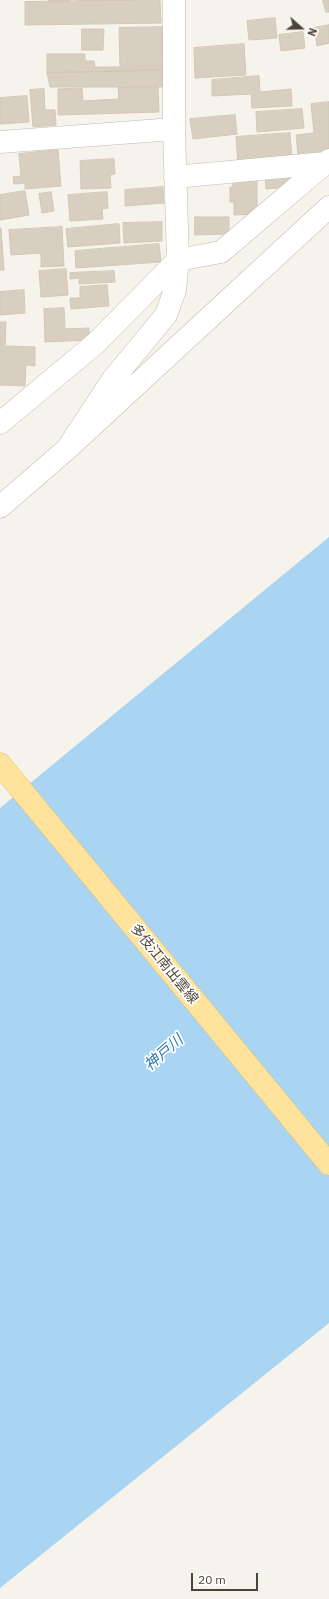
<!DOCTYPE html>
<meta charset="utf-8">
<style>
body{margin:0}
#map{position:relative;width:329px;height:1599px;overflow:hidden;background:#f6f3ec;font-family:"IBM Plex Sans",sans-serif}
canvas{display:block}
.north{position:absolute;left:281px;top:8px;width:40px;height:40px;-webkit-text-stroke:3px #fff;paint-order:stroke;rotate:110deg;font-size:11px;font-weight:700;line-height:16px;text-align:center;color:#4b4439}
.north::after{content:'';display:block;margin:auto;width:14px;height:18px;background:#4b4439;clip-path:polygon(50% 0,100% 100%,50% 72%,0 100%)}
.scale{position:absolute;left:191px;top:1573px;width:67px;height:18px;box-sizing:border-box;border:2px solid #4b4439;border-top:0;padding-left:5px;font-size:12px;line-height:14px;white-space:nowrap;color:#4b4439;-webkit-text-stroke:3px #fff;paint-order:stroke}
</style>
<div id="map">
<canvas width="329" height="1599"></canvas>
<div class="north">N</div>
<div class="scale">20 m</div>
</div>
<script>
const g = document.querySelector('canvas').getContext('2d');
g.lineJoin = 'round';
function fillPath(path, color) { g.fillStyle = color; g.fill(path, 'evenodd'); }
function trace(path, color, width, dash) { g.strokeStyle = color; g.lineWidth = width; g.lineCap = dash ? 'butt' : 'round'; g.setLineDash(dash || []); g.stroke(path); }
function label(font, color, halo, rows, align = 'center') {
  g.font = font + ' "IBM Plex Sans","Noto Sans JP",sans-serif'; g.lineWidth = 3.5; g.setLineDash([]); g.textBaseline = 'middle'; g.strokeStyle = halo; g.fillStyle = color; for (const [text, x, y, turn = 0] of rows) {
    g.save(); g.translate(x, y); g.rotate((+turn || 0) * Math.PI / 180); g.textAlign = isNaN(turn) ? turn : align; if (halo) g.strokeText(text, 0, 0); g.fillText(text, 0, 0); g.restore();
  }
}
fillPath(new Path2D(`
 M 329,537 L 329,1323 L 0,1588 L 0,808 Z`), '#a9d4f2');
const building = new Path2D(`
 M 49,0 L 70,0 L 70,1 L 49,2 Z
 M 79,0 L 139,0 L 79,1 Z
 M 160,0 L 161,23 L 25,25 L 25,2 Z
 M 323,0 L 329,0 L 329,12 L 326,12 Z
 M 275,18 L 277,38 L 249,40 L 247,21 Z
 M 329,25 L 329,43 L 317,46 L 314,28 Z
 M 162,27 L 163,70 L 47,73 L 47,54 L 85,54 L 85,61 L 94,61 L 95,67 L 120,67 L 119,28 Z
 M 82,29 L 104,29 L 103,50 L 82,50 Z
 M 303,32 L 305,48 L 281,51 L 279,35 Z
 M 244,44 L 246,75 L 195,78 L 194,48 Z
 M 163,70 L 162,87 L 50,87 L 47,73 Z
 M 259,76 L 260,92 L 291,89 L 292,106 L 252,108 L 251,94 L 212,96 L 212,80 Z
 M 158,87 L 159,112 L 58,115 L 58,89 L 82,88 L 83,101 L 119,99 L 118,88 Z
 M 44,89 L 45,110 L 55,110 L 56,125 L 33,127 L 30,90 Z
 M 27,96 L 29,122 L 0,124 L 0,98 Z
 M 329,102 L 329,148 L 325,152 L 298,155 L 296,135 L 314,133 L 311,104 Z
 M 302,109 L 304,128 L 257,132 L 256,112 Z
 M 235,115 L 237,134 L 193,139 L 190,119 Z
 M 290,133 L 292,159 L 238,163 L 236,137 Z
 M 58,150 L 61,186 L 25,189 L 25,183 L 14,184 L 13,177 L 21,176 L 19,154 Z
 M 114,159 L 115,174 L 110,175 L 111,188 L 81,189 L 80,161 Z
 M 295,172 L 297,186 L 266,189 L 265,175 Z
 M 257,179 L 257,214 L 234,215 L 234,202 L 230,202 L 230,187 L 233,187 L 233,180 Z
 M 163,187 L 164,203 L 125,206 L 125,190 Z
 M 25,191 L 29,215 L 0,220 L 0,195 Z
 M 51,192 L 54,211 L 42,213 L 39,194 Z
 M 107,192 L 108,208 L 102,209 L 103,219 L 70,221 L 68,195 Z
 M 195,217 L 229,217 L 229,234 L 195,235 Z
 M 162,222 L 162,241 L 124,243 L 123,223 Z
 M 119,224 L 120,243 L 68,247 L 66,229 Z
 M 62,227 L 64,266 L 41,267 L 41,253 L 11,255 L 9,230 Z
 M 0,228 L 1,228 L 4,270 L 0,270 Z
 M 159,244 L 161,262 L 76,268 L 75,251 Z
 M 66,269 L 68,295 L 41,297 L 39,271 Z
 M 114,271 L 115,282 L 79,284 L 79,278 L 70,279 L 70,273 Z
 M 107,285 L 109,306 L 71,309 L 70,298 L 80,298 L 80,287 Z
 M 24,290 L 25,313 L 0,315 L 0,292 Z
 M 64,308 L 65,329 L 89,328 L 89,340 L 45,342 L 44,309 Z
 M 0,322 L 6,322 L 5,346 L 35,347 L 35,366 L 26,365 L 25,386 L 0,385 Z`);
fillPath(building, '#d8cfc1');
trace(building, '#d3c7b4', 1);
const minor = new Path2D(`
 M 0,142 L 174,129
 M 175,177 L 325,163
 M 0,423 L 96,343 L 178,260 L 221,252 L 329,160
 M 67,449 L 113,379 L 166,315 L 175,290 L 178,260 L 174,129 L 174,0
 M 0,507 L 67,449 L 329,207`);
const major = new Path2D(`
 M 0,764 L 329,1164`);
trace(minor, '#c2bbae', 23);
trace(major, '#e6c16a', 23);
trace(minor, '#fff', 22);
trace(major, '#ffe39c', 22);
label('14px', '#4b4439', '#fff', [
 ["多伎江南出雲線",164,964,51]
]);
label('italic 15px', '#2e7ab2', '#fff', [
 ["神戸川",164,1053,-41]
]);
</script>
